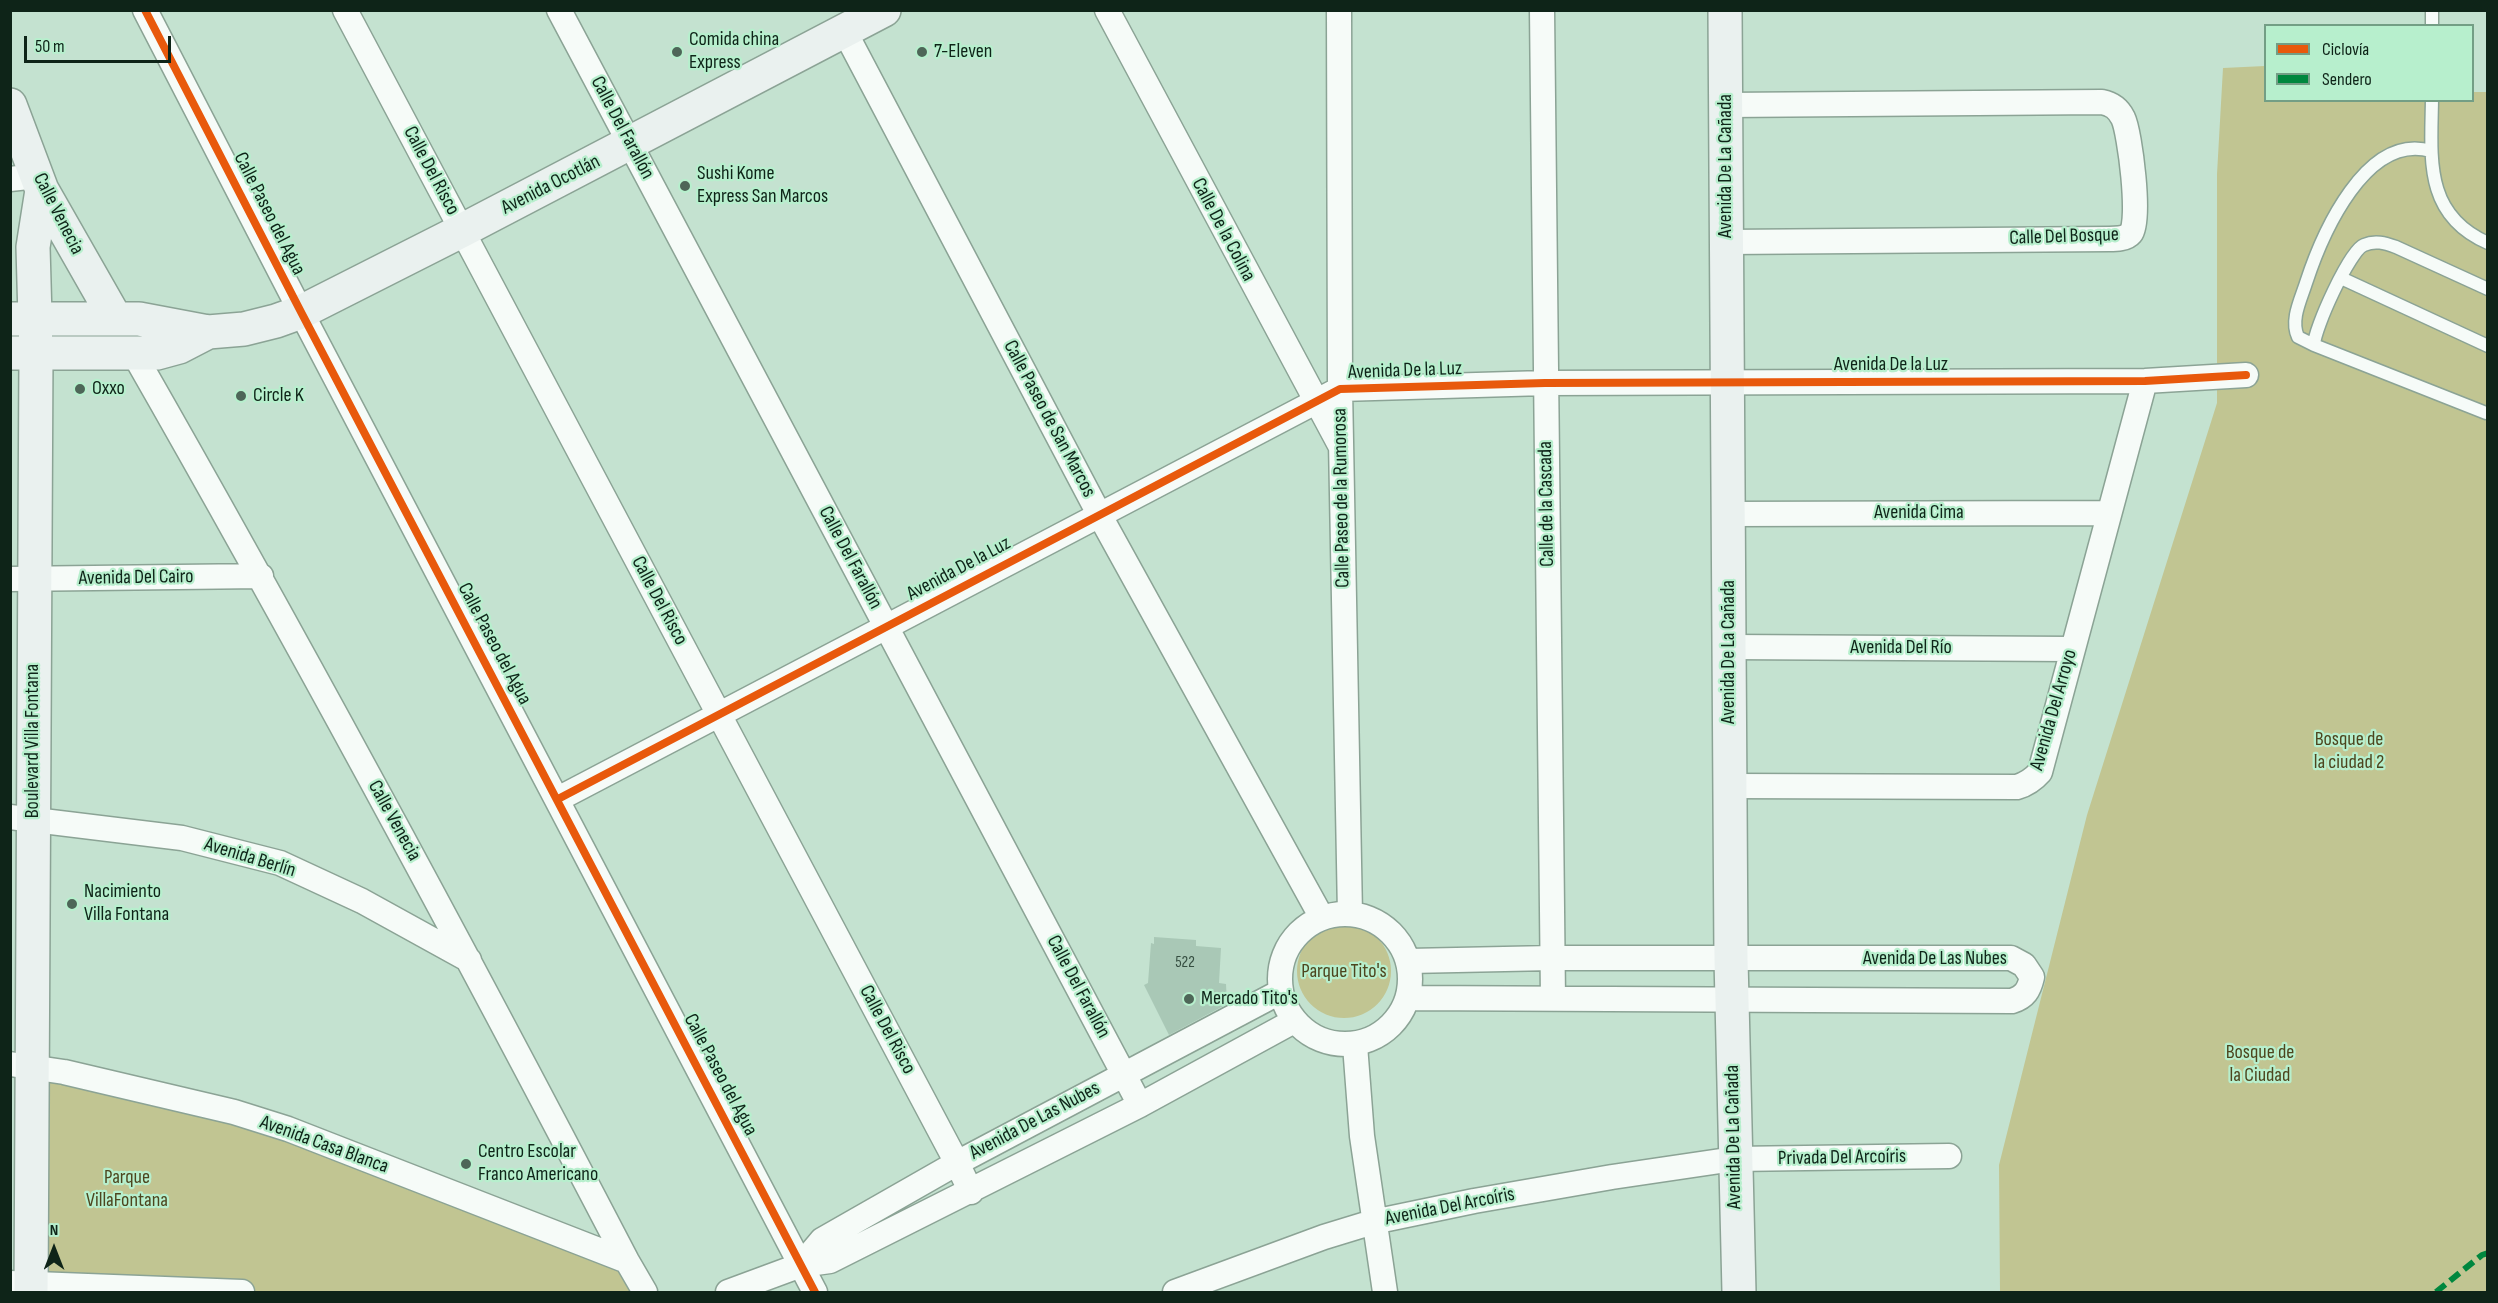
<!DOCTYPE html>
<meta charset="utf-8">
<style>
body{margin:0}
#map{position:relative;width:2498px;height:1303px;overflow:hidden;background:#c4e2d0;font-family:"Sofia Sans Condensed",sans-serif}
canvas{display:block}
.frame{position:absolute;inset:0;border:12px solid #0e2418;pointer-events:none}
.legend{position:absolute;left:2264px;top:24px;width:210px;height:78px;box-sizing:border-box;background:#b7efcd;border:2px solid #739e85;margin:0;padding:8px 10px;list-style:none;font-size:18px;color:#0e2418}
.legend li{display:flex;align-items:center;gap:12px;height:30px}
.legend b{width:30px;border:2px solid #739e85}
.north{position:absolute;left:24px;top:1219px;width:60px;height:60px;-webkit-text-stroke:4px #b7efcd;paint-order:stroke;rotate:0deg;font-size:16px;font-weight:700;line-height:24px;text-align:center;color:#0e2418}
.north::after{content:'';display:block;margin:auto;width:21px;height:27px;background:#0e2418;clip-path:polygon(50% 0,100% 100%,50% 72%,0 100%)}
.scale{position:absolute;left:24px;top:36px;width:147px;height:27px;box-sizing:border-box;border:3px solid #0e2418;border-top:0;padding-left:8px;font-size:18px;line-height:21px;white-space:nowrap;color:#0e2418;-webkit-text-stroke:4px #b7efcd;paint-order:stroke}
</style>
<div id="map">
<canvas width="2498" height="1303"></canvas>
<div class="frame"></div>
<ul class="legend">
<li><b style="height:8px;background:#e8590c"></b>Ciclovía</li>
<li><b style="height:8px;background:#00873e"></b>Sendero</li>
</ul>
<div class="north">N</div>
<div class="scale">50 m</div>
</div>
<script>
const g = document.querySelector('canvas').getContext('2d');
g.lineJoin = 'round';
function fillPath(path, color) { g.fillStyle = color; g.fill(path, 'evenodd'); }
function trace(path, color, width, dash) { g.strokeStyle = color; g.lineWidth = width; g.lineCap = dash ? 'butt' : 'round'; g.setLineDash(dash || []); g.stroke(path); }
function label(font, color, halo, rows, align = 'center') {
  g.font = font + ' "Sofia Sans Condensed",sans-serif'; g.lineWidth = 4.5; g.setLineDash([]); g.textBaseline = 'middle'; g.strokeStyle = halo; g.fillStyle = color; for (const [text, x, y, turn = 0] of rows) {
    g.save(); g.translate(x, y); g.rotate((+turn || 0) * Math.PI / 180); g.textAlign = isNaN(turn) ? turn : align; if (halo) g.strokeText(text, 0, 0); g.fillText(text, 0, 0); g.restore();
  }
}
fillPath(new Path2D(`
 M 2265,66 L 2266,100 L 2472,100 L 2473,92 L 2487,92 L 2487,1292 L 2000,1292 L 1999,1165 L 2087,815 L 2217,403 L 2217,174 L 2223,68 Z
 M1297 971a47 47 0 1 1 94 0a47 47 0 1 1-94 0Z
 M 33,1068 L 252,1121 L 634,1271 L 645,1292 L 251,1292 L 31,1279 Z`), '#c1c592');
fillPath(new Path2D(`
 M 1154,937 L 1196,940 L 1196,946 L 1221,948 L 1219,983 L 1226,984 L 1227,1004 L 1169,1035 L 1144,985 L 1148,983 L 1151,943 L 1154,944 Z`), '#a9c8b6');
const lane = new Path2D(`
 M 2432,10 L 2432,26
 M 2432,100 C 2431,159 2424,215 2488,243
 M 2341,278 L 2488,346
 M 2314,345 L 2298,337 C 2290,320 2301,299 2306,283 C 2322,234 2366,132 2431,151
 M 2486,413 L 2314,345 C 2314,329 2350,250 2364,245 C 2375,240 2385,243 2396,247 L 2488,289`);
const street = new Path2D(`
 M 145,10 L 301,312 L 815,1292
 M 345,10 L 957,1163 L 971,1192
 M 559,10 L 1140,1105
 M 1107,10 L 1341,447
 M 1339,10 L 1340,389 L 1350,914
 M 1542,10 L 1553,998
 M 845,32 L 1099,514 L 1322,918
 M 1726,105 L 2102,102 C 2112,104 2118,108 2123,118 C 2130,132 2141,222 2131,233 C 2126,239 2116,239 2109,239 L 1726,242
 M 10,179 L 37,176
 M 134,354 C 305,653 468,956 627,1261 L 645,1292
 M 1729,514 L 2109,513
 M 10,579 L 261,576
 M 1729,647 L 2072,649
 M 1731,786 L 2017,787 C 2027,784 2033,780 2040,772 L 2145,381
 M 558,799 L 1340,389 L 1545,383 L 2145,381 L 2246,375
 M 10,817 L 182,838 L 280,863 L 362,901 L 469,960
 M1280 979a65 65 0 1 1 130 0a65 65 0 1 1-130 0Z
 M 1409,961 L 1552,958 L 2011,958 L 2024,965 L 2032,977 C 2029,990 2025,997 2012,1001 L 1409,998
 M 1355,1045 L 1362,1136 L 1385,1292
 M 10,1064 L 64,1072 L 234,1112 L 288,1129 L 627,1261
 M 801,1265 L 822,1240 L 957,1163 L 1280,992
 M 10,1283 L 242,1292
 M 728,1292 L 801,1265 L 830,1261 L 1140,1105 L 1294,1021
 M 1175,1292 L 1324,1237 L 1373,1222 L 1474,1201 L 1612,1177 L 1734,1159 L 1949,1156`);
const secondary = new Path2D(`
 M 1725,10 L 1731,959 L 1739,1292
 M 10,105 L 42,190 L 115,318
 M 10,319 L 139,319 L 208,332 L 244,329 L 276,321 L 301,312 L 463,230 L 884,10
 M 10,353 L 157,353 L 179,347 L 208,332
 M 31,1292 L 36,353 L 33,247 L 42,190`);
trace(lane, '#8ba395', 15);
trace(street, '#8ba395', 27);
trace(secondary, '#8ba395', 36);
trace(lane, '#f6fbf8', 12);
trace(street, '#f6fbf8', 24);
trace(secondary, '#eaf1ef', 33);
trace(new Path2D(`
 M 2436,1292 L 2482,1255 L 2488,1253`), '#00873e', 6, [12, 6]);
trace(new Path2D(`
 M 145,10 L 301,312 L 815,1292
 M 558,799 L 1340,389 L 1545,383 L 2145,381 L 2246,375`), '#e8590c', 8);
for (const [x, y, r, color] of [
 [677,52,6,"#4e6658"],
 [922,52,6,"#4e6658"],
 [685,186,6,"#4e6658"],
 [80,389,6,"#4e6658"],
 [241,396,6,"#4e6658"],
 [72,904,6,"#4e6658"],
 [1189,999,6,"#4e6658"],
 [466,1164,6,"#4e6658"]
]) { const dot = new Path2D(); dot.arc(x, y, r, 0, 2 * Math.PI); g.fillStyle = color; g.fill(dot); trace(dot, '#b7efcd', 2); }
label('16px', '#354d40', null, [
 ["522",1185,963]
]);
label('20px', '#0e2418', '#b7efcd', [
 ["Comida china",689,40],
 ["Express",689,63],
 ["7-Eleven",934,52],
 ["Sushi Kome",697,174],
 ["Express San Marcos",697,197],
 ["Oxxo",92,389],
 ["Circle K",253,396],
 ["Nacimiento",84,892],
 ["Villa Fontana",84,915],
 ["Mercado Tito's",1201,999],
 ["Centro Escolar",478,1152],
 ["Franco Americano",478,1175]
], 'left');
label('20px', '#0e2418', '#b7efcd', [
 ["Calle Del Farallón",622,128,62],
 ["Avenida De La Cañada",1726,166,-90],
 ["Calle Del Risco",431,171,62],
 ["Avenida Ocotlán",551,185,-27],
 ["Calle Venecia",58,214,63],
 ["Calle Paseo del Agua",269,214,63],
 ["Calle De la Colina",1223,230,62],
 ["Calle Del Bosque",2064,237,-2],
 ["Avenida De la Luz",1891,365],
 ["Avenida De la Luz",1405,371,-2],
 ["Calle Paseo de San Marcos",1049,419,62],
 ["Calle Paseo de la Rumorosa",1342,498,-91],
 ["Calle de la Cascada",1547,504,-91],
 ["Avenida Cima",1919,513],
 ["Calle Del Farallón",850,558,62],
 ["Avenida De la Luz",959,569,-28],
 ["Avenida Del Cairo",136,578,-1],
 ["Calle Del Risco",659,601,62],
 ["Calle Paseo del Agua",494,644,62],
 ["Avenida Del Río",1901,648],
 ["Avenida De La Cañada",1729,652,-90],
 ["Avenida Del Arroyo",2054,710,-74],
 ["Boulevard Villa Fontana",33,741,-90],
 ["Calle Venecia",394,821,61],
 ["Avenida Berlín",250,858,17],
 ["Avenida De Las Nubes",1935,959],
 ["Calle Del Farallón",1078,987,62],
 ["Calle Del Risco",887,1030,62],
 ["Calle Paseo del Agua",720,1075,62],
 ["Avenida De Las Nubes",1035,1121,-28],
 ["Avenida De La Cañada",1734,1137,-91],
 ["Avenida Casa Blanca",324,1145,20],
 ["Privada Del Arcoíris",1842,1158,-1],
 ["Avenida Del Arcoíris",1450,1207,-11]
]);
label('20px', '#4d451e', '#b7efcd', [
 ["Bosque de",2349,740],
 ["la ciudad 2",2349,763],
 ["Parque Tito's",1344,972],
 ["Bosque de",2260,1053],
 ["la Ciudad",2260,1076],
 ["Parque",127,1178],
 ["VillaFontana",127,1201]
]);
</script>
